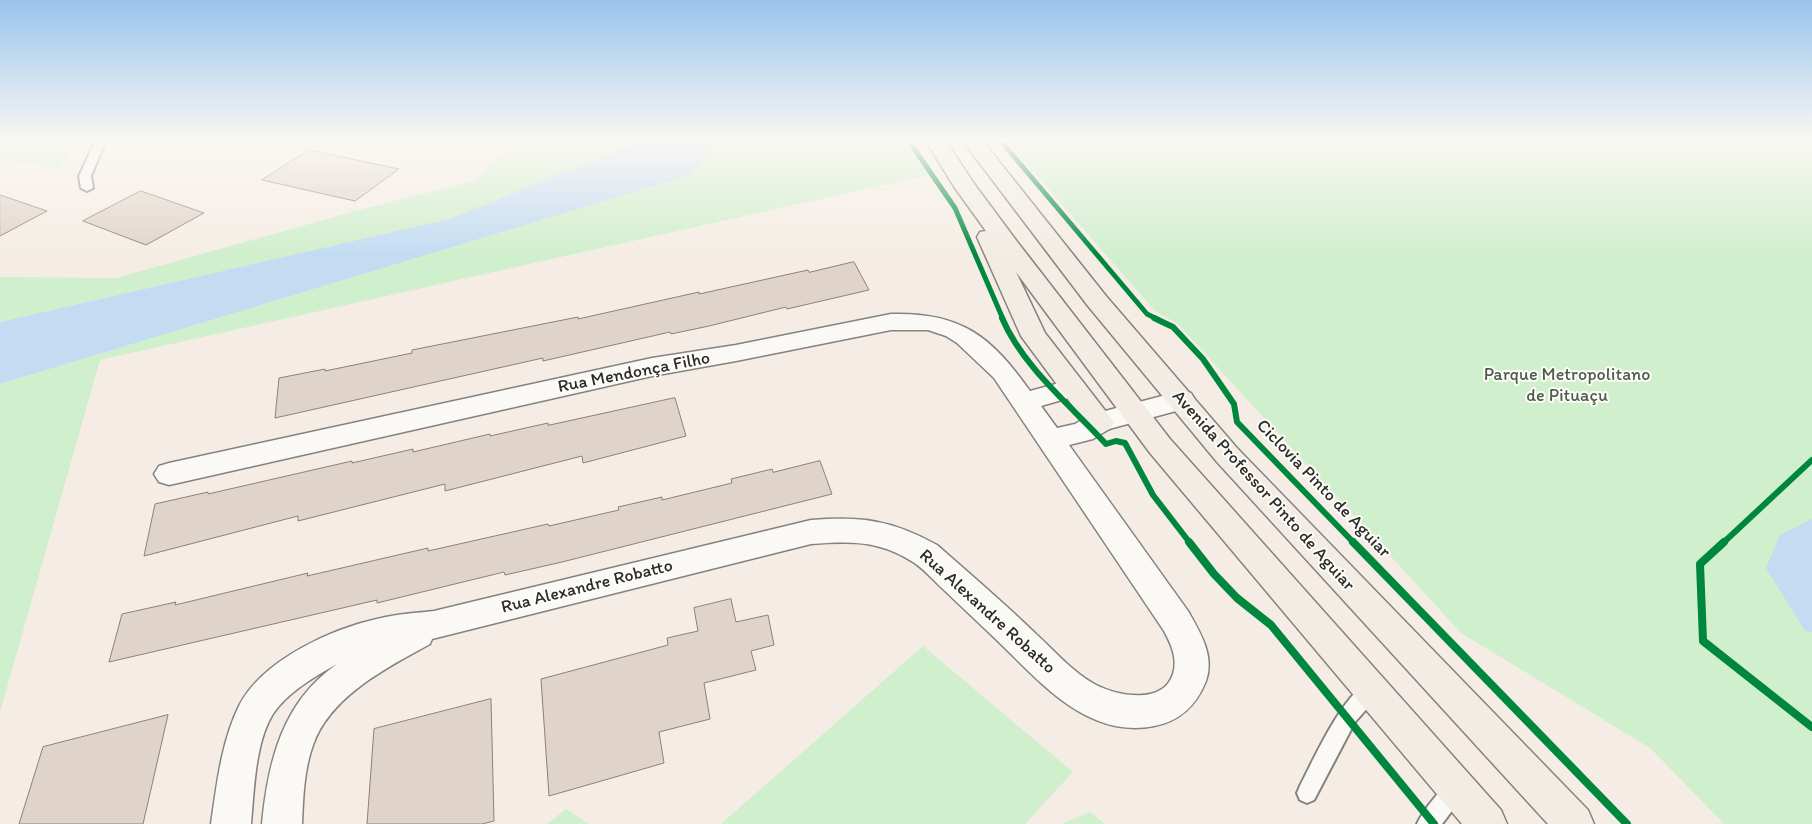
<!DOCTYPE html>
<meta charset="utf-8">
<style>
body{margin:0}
canvas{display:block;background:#f5ede5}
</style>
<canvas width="1812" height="824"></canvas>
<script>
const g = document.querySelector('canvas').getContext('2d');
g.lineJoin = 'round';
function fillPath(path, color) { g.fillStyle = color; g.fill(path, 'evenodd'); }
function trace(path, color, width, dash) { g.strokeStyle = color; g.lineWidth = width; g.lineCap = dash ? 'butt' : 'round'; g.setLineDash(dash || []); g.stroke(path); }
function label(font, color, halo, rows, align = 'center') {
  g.font = font + ' Itim,sans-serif'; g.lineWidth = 4; g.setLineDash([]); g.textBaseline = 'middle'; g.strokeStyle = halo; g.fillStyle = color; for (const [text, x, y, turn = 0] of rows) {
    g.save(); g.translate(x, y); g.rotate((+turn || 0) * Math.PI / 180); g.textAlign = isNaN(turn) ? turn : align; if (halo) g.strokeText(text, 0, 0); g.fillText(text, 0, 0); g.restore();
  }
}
fillPath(new Path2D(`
 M 0,140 L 77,140 L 59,168 L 0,160 Z
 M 515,140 L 633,140 L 631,146 L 449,219 L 0,322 L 0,277 L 116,278 L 359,210 L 474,181 Z
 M 717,140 L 902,140 L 928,175 L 100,360 L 0,712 L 0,384 L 689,175 Z
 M 1006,140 L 1812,140 L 1812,824 L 1724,824 L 1650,748 L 1461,633 L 1178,324 L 1155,311 Z
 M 923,646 L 1073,772 L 1025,824 L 721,824 Z
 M 566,809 L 588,823 L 588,824 L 547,824 Z
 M 1090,812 L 1105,824 L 1061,824 Z`), '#d0efcc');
fillPath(new Path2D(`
 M 633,140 L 717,140 L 690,175 L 0,384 L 0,322 L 449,219 L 630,146 Z
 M 1812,519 L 1812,632 L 1805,631 L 1766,568 L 1780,535 Z`), '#c3dcf2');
const building = new Path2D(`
 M 309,150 L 399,169 L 355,201 L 262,180 Z
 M 141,191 L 204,213 L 146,245 L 83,221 Z
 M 0,195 L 47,211 L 0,236 Z
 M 854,262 L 869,290 L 787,309 L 786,307 L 709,326 L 671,334 L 670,332 L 543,361 L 543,358 L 275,418 L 279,378 L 325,369 L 325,371 L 412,353 L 412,350 L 578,317 L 578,319 L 699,292 L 699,294 L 808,270 L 809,272 Z
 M 675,398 L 686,436 L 583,463 L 582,456 L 445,491 L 445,484 L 298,521 L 298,516 L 144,556 L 155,504 L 208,492 L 208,494 L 352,461 L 352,463 L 413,449 L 413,452 L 490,434 L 490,436 L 548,423 L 548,425 Z
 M 820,461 L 832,494 L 562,562 L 505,575 L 504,572 L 377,603 L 377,600 L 109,662 L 122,614 L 176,602 L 175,605 L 308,573 L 307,576 L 428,548 L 428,551 L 548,524 L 549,526 L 619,510 L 618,507 L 662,497 L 662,500 L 732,483 L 731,479 L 772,469 L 773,472 Z
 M 731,599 L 736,622 L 768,615 L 774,645 L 751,651 L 756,670 L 704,683 L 710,719 L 659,732 L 664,763 L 549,796 L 541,679 L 668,645 L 667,638 L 698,631 L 694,608 Z
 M 491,699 L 494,821 L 482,824 L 367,824 L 374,729 Z
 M 168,715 L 143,824 L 19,824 L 43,747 Z`);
fillPath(building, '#e0d4ca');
trace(building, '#86827f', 1);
const lane = new Path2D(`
 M 96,140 L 106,140 L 91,176 L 93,188 L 87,191 L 81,188 L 79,176 Z
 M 1372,680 L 1379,683 L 1382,689 L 1379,695 L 1355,722 L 1314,800 L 1307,803 L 1300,800 L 1297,793 L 1300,786 C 1314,759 1344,691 1372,680 Z
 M 1457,778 L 1464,781 L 1467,788 L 1464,795 L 1442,824 L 1417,824 C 1423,811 1444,783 1457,778 Z`);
const street = new Path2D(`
 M 891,314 C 961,312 991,336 1030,391 L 1074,379 L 1083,382 L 1087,388 L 1083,394 L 1041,406 L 1057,428 L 1075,424 L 1090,415 L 1181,391 L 1191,393 L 1195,400 L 1191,407 L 1109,429 L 1093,439 L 1069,445 L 1188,611 C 1200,632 1215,656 1206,681 C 1196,706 1180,721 1154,726 C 1095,738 1050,693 1012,655 C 990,633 966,611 944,590 C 934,581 924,569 913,562 C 879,540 850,541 811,544 L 432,639 L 430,644 C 388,667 330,696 313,745 C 304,770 303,798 302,824 L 262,824 C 268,762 282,702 337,664 C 314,677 288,692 273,714 C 255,742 254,792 251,824 L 211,824 C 217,784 221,743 239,706 C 262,660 333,628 381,618 C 398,614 416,613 434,611 L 811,520 C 862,516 892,520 937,545 C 970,574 1004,603 1036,634 C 1055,651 1073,673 1096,685 C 1118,696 1163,705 1173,674 C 1178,659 1171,644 1164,631 L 994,378 L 957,343 L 946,336 L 928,330 L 891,330 L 736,361 L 652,376 L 169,485 L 159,482 L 154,474 L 159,466 L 169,463 L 652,358 L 736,345 Z`);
const primary = new Path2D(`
 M 925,140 L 945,140 L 975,185 L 1015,239 L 1170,439 L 1501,810 L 1507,824 L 1462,824 L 1150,453 L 1016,272 L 1045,333 L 1114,422 L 1110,429 L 1100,432 L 1090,429 L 1021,336 L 977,237 L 980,232 L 986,231 L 955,188 Z
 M 962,140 L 982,140 L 1106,296 L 1237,448 L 1588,810 L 1594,824 L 1548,824 L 1217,462 L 1088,306 Z`);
trace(lane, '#86827f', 4);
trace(street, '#86827f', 3);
trace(primary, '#86827f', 3);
fillPath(lane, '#faf9f6');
fillPath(street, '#faf9f6');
fillPath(primary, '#f2ece4');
trace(new Path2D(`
 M 908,140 L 955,208 L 1003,319
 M 1000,140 L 1147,314 L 1157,319`), '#00873e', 5);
trace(new Path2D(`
 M 1002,318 C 1023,367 1070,405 1106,444 L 1116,441 L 1125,443 L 1153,495 L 1190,543
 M 1154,318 L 1173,327 L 1203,359 L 1234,404 L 1237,422 L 1354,543
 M 1723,543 L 1812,460`), '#00873e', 6);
trace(new Path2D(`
 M 1189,542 L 1214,574 L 1237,598 L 1271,625 L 1434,824
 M 1353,542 L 1627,824
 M 1724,542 L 1700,564 L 1703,641 L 1812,727`), '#00873e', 8);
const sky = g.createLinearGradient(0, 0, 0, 255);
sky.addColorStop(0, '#99c4ec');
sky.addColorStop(0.55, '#faf7f3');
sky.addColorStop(1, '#faf7f300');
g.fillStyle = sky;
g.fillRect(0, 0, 1812, 255);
label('18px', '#2b2b2b', '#fdfcf7', [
 ["Rua Mendonça Filho",634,373,-11],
 ["Ciclovia Pinto de Aguiar",1323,489,46],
 ["Avenida Professor Pinto de Aguiar",1263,491,48],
 ["Rua Alexandre Robatto",587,587,-14],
 ["Rua Alexandre Robatto",987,612,42]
]);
label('18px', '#4d5c4e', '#fdfcf7', [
 ["Parque Metropolitano",1567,375],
 ["de Pituaçu",1567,396]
]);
</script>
